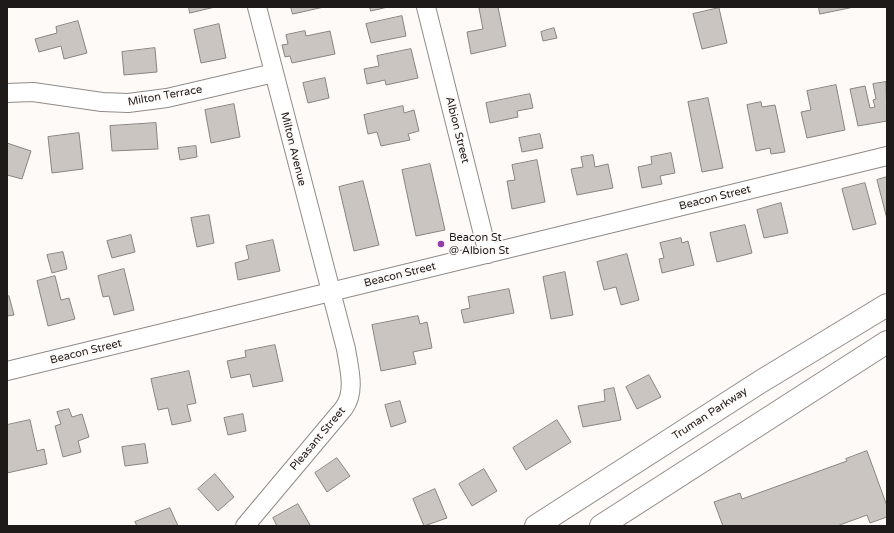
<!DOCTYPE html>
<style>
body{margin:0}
#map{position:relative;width:894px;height:533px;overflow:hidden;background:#fefaf8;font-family:"Varela Round",sans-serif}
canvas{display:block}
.frame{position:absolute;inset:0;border:8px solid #1d1a19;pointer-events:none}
</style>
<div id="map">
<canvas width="894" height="533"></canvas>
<div class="frame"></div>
</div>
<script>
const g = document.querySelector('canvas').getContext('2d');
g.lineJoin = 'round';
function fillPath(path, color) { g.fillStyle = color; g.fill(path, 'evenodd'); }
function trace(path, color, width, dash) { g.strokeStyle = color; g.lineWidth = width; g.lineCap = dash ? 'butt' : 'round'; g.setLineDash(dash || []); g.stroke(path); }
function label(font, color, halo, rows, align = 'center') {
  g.font = font + ' "Varela Round",sans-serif'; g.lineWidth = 3; g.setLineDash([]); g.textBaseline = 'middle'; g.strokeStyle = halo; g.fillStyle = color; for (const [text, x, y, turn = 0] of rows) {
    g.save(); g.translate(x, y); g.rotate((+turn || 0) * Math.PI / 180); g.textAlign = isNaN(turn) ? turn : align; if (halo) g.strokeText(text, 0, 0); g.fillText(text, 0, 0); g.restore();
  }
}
const building = new Path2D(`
 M 189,7 L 215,7 L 190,13 Z
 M 291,7 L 324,7 L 293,14 Z
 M 370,7 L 388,7 L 371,11 Z
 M 484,7 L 498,7 L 506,46 L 471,54 L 467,32 L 483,29 L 479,8 Z
 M 819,7 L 854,7 L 820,14 Z
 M 719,8 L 727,43 L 702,49 L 693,14 Z
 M 402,16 L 406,36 L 371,43 L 366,24 Z
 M 78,21 L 87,53 L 64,59 L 61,46 L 39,52 L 35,39 L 57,33 L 56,27 Z
 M 219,24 L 226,58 L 201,63 L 194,30 Z
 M 554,28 L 557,38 L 543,41 L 541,32 Z
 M 305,31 L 306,36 L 330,31 L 335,54 L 292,63 L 290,56 L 285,57 L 282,45 L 288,44 L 286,35 Z
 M 155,48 L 157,72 L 124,75 L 122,52 Z
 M 411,49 L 418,78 L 386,85 L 385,80 L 367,84 L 364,69 L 379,66 L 377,56 Z
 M 325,78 L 329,98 L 308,103 L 303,83 Z
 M 886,82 L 887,121 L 858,126 L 850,89 L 865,86 L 870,108 L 875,107 L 873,100 L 876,99 L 873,84 Z
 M 836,85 L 845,130 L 807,138 L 801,112 L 811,110 L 807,91 Z
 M 530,94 L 533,108 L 517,111 L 518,117 L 490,123 L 486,103 Z
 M 708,98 L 723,168 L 702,172 L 688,102 Z
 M 761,102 L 762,107 L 775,105 L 785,152 L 771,154 L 770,148 L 756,151 L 747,105 Z
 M 234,104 L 240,137 L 211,143 L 205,110 Z
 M 403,106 L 404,113 L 414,110 L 419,131 L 408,134 L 410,140 L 381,146 L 377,132 L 368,134 L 364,115 Z
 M 156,123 L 158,149 L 112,151 L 110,126 Z
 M 79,133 L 83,169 L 52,173 L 48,137 Z
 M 540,134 L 543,148 L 522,152 L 519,138 Z
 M 7,143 L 31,151 L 22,179 L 7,175 Z
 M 196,146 L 197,157 L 180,160 L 178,148 Z
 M 671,153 L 675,173 L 660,176 L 662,184 L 642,188 L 638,167 L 652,164 L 651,157 Z
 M 593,155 L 595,167 L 608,164 L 613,188 L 577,195 L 571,169 L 583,167 L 581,157 Z
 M 537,160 L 545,202 L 512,209 L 507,181 L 515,180 L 512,165 Z
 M 430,164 L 445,230 L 416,236 L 402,170 Z
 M 887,177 L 887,219 L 877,180 Z
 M 363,181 L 379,245 L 354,251 L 339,187 Z
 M 865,183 L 876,224 L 853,230 L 842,189 Z
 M 781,203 L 788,233 L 764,238 L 757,210 Z
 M 209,215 L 214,243 L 197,247 L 191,218 Z
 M 745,225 L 752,253 L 717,262 L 710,233 Z
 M 131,235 L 135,252 L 112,258 L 107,241 Z
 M 681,238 L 682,243 L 688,241 L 694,265 L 662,273 L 659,259 L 664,258 L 660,243 Z
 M 273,240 L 280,271 L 238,280 L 235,263 L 249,259 L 246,246 Z
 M 63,252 L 67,269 L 52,273 L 47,255 Z
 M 627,254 L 639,300 L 621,305 L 616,287 L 604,290 L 597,262 Z
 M 124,269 L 134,310 L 114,315 L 109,296 L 103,297 L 98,276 Z
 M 565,272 L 573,315 L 551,319 L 543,277 Z
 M 55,276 L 61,300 L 69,298 L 75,319 L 48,326 L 37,281 Z
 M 509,289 L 514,313 L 464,323 L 461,310 L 470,308 L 468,297 Z
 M 9,296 L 14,315 L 7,316 L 7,297 Z
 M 418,316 L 420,324 L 427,322 L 432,348 L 413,352 L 416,364 L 381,371 L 372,325 Z
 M 275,345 L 283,381 L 253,387 L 250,374 L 231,378 L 227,361 L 246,357 L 245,351 Z
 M 189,371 L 196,403 L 187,405 L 191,421 L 172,425 L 168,408 L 158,410 L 151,379 Z
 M 649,375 L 661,397 L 637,409 L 626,387 Z
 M 614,388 L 621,420 L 583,427 L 578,406 L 605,401 L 604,390 Z
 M 400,401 L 406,422 L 391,427 L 385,405 Z
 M 69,409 L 72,417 L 82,414 L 89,437 L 78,441 L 81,452 L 63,457 L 55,426 L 61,424 L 57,412 Z
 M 243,414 L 246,431 L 228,435 L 224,418 Z
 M 30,420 L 37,451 L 44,449 L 47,464 L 7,473 L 7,425 Z
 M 557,420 L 571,442 L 526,470 L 513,448 Z
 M 145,444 L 148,463 L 125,466 L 122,447 Z
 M 867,451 L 887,506 L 887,517 L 870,523 L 867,515 L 837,526 L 723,526 L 714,502 L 740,493 L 742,499 L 847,461 L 846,459 Z
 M 337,458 L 350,476 L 327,492 L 315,473 Z
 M 484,469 L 497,491 L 472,506 L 459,484 Z
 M 215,474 L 234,497 L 218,511 L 198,489 Z
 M 435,489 L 447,518 L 424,526 L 413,499 Z
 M 298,504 L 310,525 L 308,526 L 277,526 L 273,518 Z
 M 170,508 L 178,526 L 137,526 L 135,522 Z`);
fillPath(building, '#cbc5c1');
trace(building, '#898480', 1);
const minor = new Path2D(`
 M 426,7 L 488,254
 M 7,93 L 33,92 L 102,102 L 128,103 L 167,98 L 274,73
 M 7,371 L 887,156
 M 245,526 L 344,408 C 356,391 349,369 346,349 L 257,7`);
const secondary = new Path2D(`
 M 536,526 L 760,382 L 887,305
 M 601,526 L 887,342`);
trace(minor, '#918b88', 20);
trace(secondary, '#918b88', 24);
trace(minor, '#fff', 18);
trace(secondary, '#fff', 22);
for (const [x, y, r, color] of [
 [441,244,4,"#953da9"]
]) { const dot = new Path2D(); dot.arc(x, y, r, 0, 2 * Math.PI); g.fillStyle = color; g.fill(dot); trace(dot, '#fefaf8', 1.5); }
label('11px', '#1d1a19', '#fefaf8', [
 ["Milton Terrace",165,96,-10],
 ["Albion Street",457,130,76],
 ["Milton Avenue",293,149,76],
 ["Beacon Street",715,198,-14],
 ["Beacon Street",400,275,-14],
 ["Beacon Street",86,352,-14],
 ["Truman Parkway",710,414,-33],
 ["Pleasant Street",318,439,-50]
]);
label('11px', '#1d1a19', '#fefaf8', [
 ["Beacon St",449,238],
 ["@ Albion St",449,251]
], 'left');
</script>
